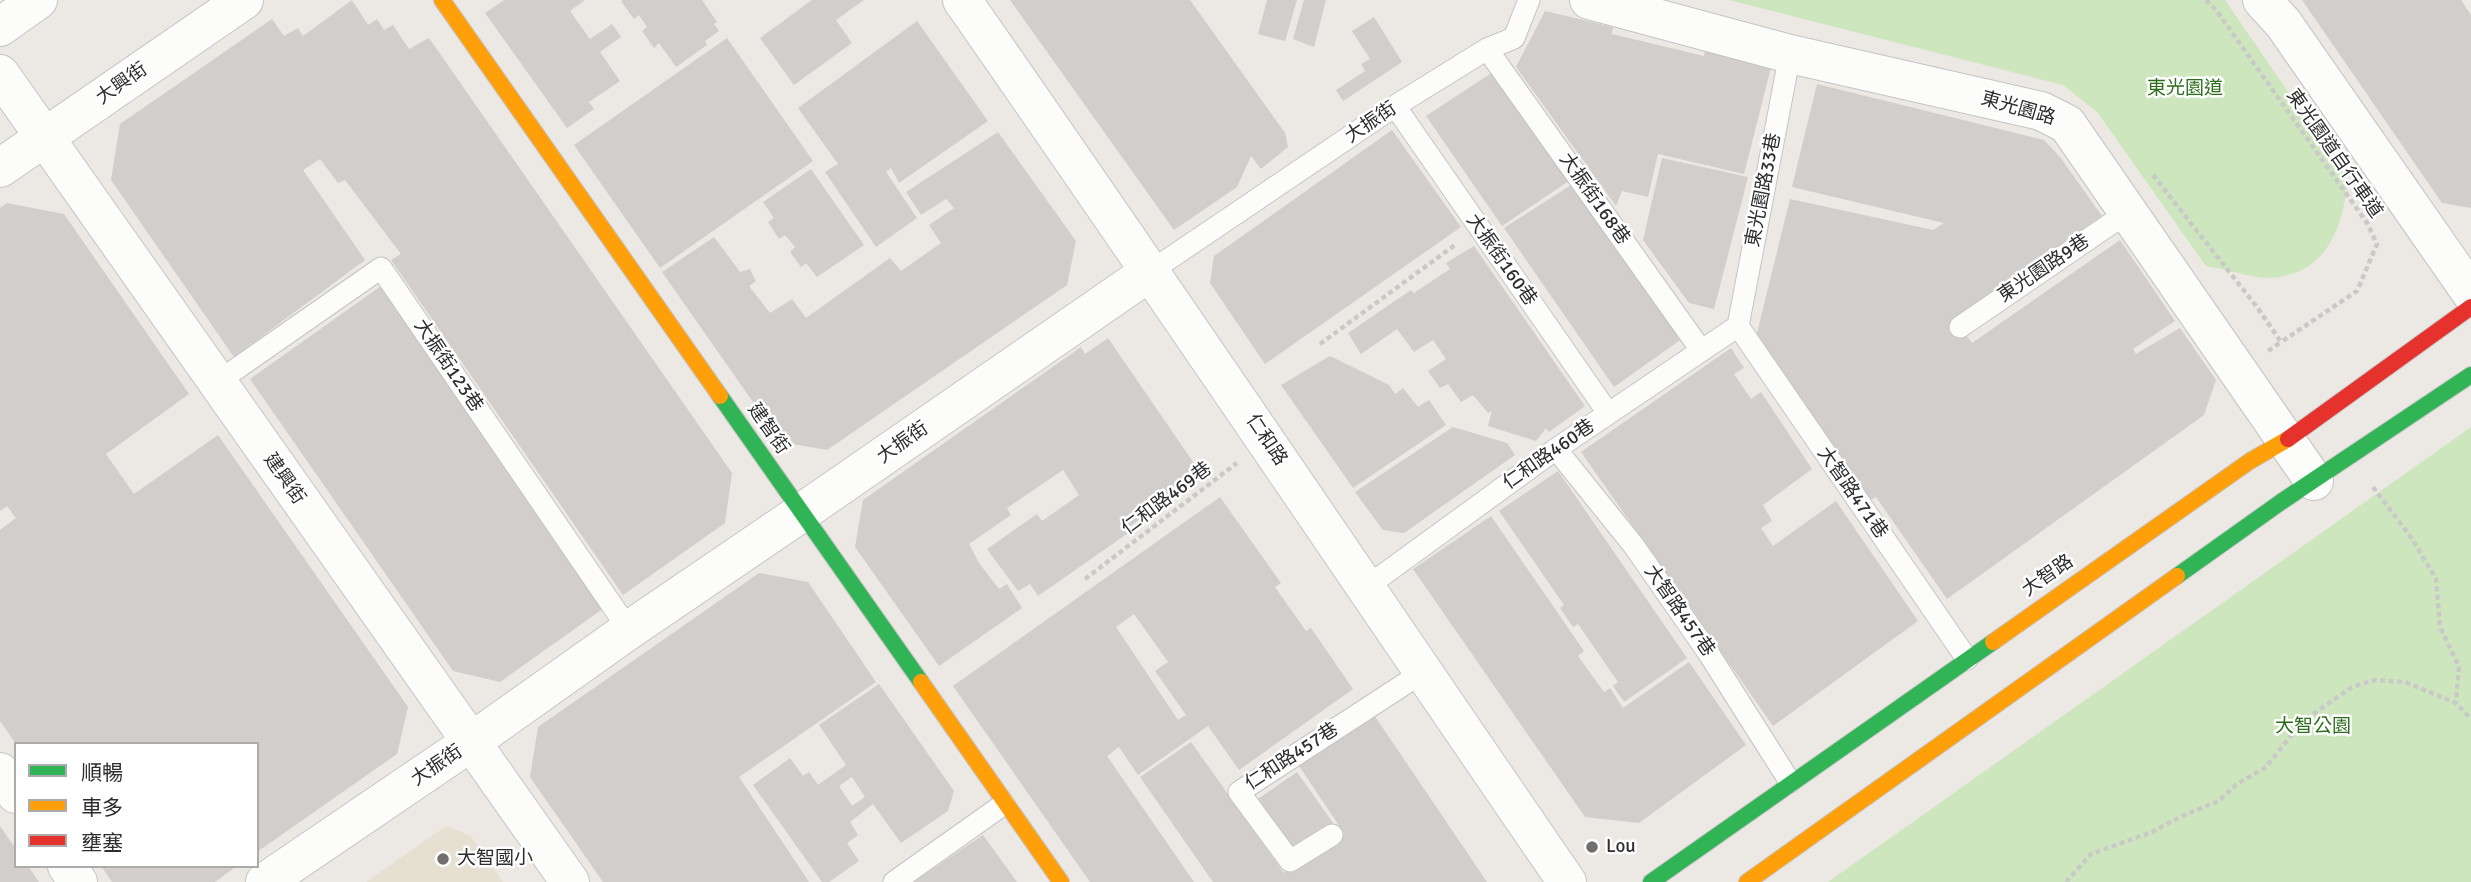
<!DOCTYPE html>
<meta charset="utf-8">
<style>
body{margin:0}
#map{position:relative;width:2471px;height:882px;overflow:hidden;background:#ece8e4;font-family:Signika,"Noto Sans TC",sans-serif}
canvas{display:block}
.legend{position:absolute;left:14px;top:742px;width:245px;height:126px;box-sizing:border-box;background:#fff;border:2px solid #ababab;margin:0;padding:9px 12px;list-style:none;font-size:21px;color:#2e2e2e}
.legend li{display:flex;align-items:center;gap:14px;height:35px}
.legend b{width:35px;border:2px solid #ababab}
</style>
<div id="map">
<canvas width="2471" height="882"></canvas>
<ul class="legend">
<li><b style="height:9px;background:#30b455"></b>順暢</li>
<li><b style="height:9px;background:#ff9f0a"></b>車多</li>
<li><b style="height:9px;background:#e5322d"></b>壅塞</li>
</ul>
</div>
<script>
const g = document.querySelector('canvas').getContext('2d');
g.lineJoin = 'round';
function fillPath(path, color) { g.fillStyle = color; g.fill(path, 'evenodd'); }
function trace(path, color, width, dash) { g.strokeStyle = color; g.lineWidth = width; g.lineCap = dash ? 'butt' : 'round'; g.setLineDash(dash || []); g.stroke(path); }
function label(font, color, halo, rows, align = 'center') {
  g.font = font + ' Signika,"Noto Sans TC",sans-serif'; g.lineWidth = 5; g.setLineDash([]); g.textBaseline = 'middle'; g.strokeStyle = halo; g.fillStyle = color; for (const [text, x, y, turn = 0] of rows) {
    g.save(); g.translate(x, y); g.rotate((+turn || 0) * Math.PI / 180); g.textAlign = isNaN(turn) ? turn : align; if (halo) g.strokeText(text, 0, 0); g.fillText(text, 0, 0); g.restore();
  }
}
fillPath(new Path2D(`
 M 446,826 L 471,836 L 503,882 L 366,882 Z`), '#e6e0d3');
fillPath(new Path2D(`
 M 1729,0 L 2225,0 L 2348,179 C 2343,226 2328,274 2271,278 C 2254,279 2225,269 2206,266 L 2097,112 L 2063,85 Z
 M 2471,427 L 2471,882 L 1828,882 Z`), '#cee6be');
fillPath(new Path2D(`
 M 352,0 L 368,25 L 377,19 L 384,30 L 393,25 L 409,49 L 429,38 L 732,473 L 725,523 L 623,595 L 391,260 L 401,254 L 345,180 L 338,183 L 320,159 L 303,170 L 365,260 L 234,357 L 111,180 L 120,124 L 272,19 L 284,36 L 298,28 L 303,36 Z
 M 504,0 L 585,0 L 570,11 L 590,39 L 612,24 L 621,37 L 600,52 L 620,81 L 589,102 L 594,109 L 567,128 L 485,13 Z
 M 623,0 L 702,0 L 717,22 L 714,24 L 719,31 L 705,41 L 707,45 L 676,67 L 659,43 L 654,48 L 642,31 L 647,27 L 639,15 L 634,19 L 621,1 Z
 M 812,0 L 864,0 L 836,20 L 852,43 L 794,85 L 760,38 Z
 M 1010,0 L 1190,0 L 1285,133 L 1288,147 L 1261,169 L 1251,156 L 1237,187 L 1174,230 Z
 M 1267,0 L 1297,0 L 1285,41 L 1258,34 Z
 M 1304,0 L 1326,0 L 1314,47 L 1293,39 Z
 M 2302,0 L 2461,0 L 2471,15 L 2471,208 L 2442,203 Z
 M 1545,11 L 1613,27 L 1612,34 L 1704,56 L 1705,51 L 1771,67 L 1744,174 L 1658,154 L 1648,197 L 1622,191 L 1616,206 L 1516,67 Z
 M 1374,17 L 1402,62 L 1343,101 L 1336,90 L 1365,71 L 1361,64 L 1370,59 L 1352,31 Z
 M 917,21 L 988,121 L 899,183 L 891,168 L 886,172 L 917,218 L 876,247 L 825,172 L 838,164 L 798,108 Z
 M 727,38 L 813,161 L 660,268 L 574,145 Z
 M 1493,72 L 1572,179 L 1502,226 L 1426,116 Z
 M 1817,84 L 2044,140 L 2060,157 L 2102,216 L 1955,320 L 1972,343 L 2120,240 L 2175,321 L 2133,349 L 2136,354 L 2180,328 L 2216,380 L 2204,415 L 1947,599 L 1876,497 L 1869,501 L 1756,337 L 1790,199 L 1933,230 L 1944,223 L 1792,187 Z
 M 1392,130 L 1461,227 L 1265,364 L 1210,283 L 1214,256 Z
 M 998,132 L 1076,241 L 1067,285 L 827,450 L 781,442 L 662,272 L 714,237 L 740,272 L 750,269 L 756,281 L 749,286 L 770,313 L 792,299 L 806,318 L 890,258 L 901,271 L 941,243 L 929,225 L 954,208 L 946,199 L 921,215 L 906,192 Z
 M 1662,158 L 1748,177 L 1714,309 L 1689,303 L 1643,240 Z
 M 811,169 L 864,245 L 817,277 L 806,263 L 801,267 L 790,252 L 795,247 L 785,235 L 779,239 L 768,222 L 774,218 L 763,202 Z
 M 1574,183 L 1683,338 L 1614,387 L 1504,228 Z
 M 7,203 L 64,214 L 189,394 L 106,454 L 134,494 L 218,435 L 408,707 L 397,754 L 257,852 L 257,744 L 16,744 L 0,721 L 0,530 L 16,518 L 7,506 L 0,511 L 0,208 Z
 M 1474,246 L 1585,406 L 1549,432 L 1546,428 L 1536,441 L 1488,426 L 1492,411 L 1488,413 L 1473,395 L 1461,402 L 1448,384 L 1440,388 L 1428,371 L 1446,359 L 1433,340 L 1414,352 L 1397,329 L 1361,354 L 1348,333 L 1411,290 L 1414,293 L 1450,269 L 1446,263 Z
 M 381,286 L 604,608 L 500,682 L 453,671 L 250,379 Z
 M 1108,338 L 1202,475 L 1129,527 L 1131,531 L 1038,596 L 1030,584 L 1018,591 L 987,549 L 1037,514 L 1042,521 L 1079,495 L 1063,470 L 1007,508 L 1011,515 L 969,544 L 979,563 L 999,589 L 1007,584 L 1022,608 L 939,666 L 855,547 L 863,500 L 1081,347 L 1085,354 Z
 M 1731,348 L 1744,368 L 1734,374 L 1751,399 L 1761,392 L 1812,469 L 1763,505 L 1772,521 L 1761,528 L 1773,546 L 1836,501 L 1918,621 L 1773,726 L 1581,452 Z
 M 1330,356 L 1389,385 L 1395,394 L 1403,388 L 1418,407 L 1429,400 L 1446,425 L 1353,488 L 1281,385 Z
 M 1453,427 L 1507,443 L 1515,455 L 1404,533 L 1383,530 L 1355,492 Z
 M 1558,471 L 1687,658 L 1624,702 L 1613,686 L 1618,682 L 1578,624 L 1573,627 L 1560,608 L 1564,605 L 1499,511 Z
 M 1220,497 L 1281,583 L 1275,587 L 1306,631 L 1311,628 L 1353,689 L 1239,770 L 1208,726 L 1138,775 L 1119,747 L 1107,756 L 1194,882 L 1090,882 L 953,686 ZM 1134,614 L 1168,662 L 1155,671 L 1186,715 L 1178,720 L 1116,627 Z
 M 1491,516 L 1584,651 L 1578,656 L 1604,692 L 1610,688 L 1623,708 L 1689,662 L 1746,745 L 1639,823 L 1585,817 L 1413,569 Z
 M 759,573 L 808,582 L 876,682 L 739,777 L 809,882 L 603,882 L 530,777 L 538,727 Z
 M 879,684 L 954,791 L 948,811 L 901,843 L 873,804 L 850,822 L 858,835 L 847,843 L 859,861 L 829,882 L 822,882 L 753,785 L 790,758 L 803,776 L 809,772 L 818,785 L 846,765 L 819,725 ZM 852,777 L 865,797 L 852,806 L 839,786 Z
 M 1372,712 L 1487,882 L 1213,882 L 1140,777 L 1191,742 L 1284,873 L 1344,833 L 1297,763 Z
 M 1297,772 L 1333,823 L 1294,849 L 1258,799 Z
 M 0,826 L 16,849 L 16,866 L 28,866 L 39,882 L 0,882 Z
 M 983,835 L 1017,882 L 913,882 Z
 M 101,866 L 237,866 L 215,882 L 112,882 Z`), '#d1cecb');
const lane = new Path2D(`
 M 1487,49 L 1701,350
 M 1395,106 L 1608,413
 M 1151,271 L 1395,106 L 1487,49 L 1514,38 L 1529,0
 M 1738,326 L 1967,659
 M 1738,326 L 1790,54
 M 1960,327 L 2128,212
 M 216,383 L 381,268 L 629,630
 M 1556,449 L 1634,546 L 1707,651 L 1790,782
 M 1365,588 L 1556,449 L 1738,326
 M 1332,835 L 1290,861 L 1239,792 L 1423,672
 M 894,882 L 1004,804`);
const street = new Path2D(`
 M 962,0 C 1166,292 1365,588 1567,882
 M 1589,0 L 1790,54 L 2041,111 L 2067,124 L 2314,481
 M 2262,0 L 2283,23 L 2471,293
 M 0,27 L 38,0
 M 0,74 L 570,882
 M 0,168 L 244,0
 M 0,772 L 16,794
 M 67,866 L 78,882
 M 265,882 L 471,742 L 629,630 L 801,513 L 1151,271`);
const fast = new Path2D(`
 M 720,396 L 921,682
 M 2177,576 L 2281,502 L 2471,375
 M 1651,882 L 1993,642`);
const slow = new Path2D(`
 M 442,0 L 720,396
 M 1993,642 L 2250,461 L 2288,439
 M 921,682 L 1061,882
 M 1747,882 L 2177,576`);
const jam = new Path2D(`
 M 2288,439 L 2471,307`);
trace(lane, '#c5c4c5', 23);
trace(street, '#c5c4c5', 40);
trace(fast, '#c5c4c5', 18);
trace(slow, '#c5c4c5', 18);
trace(jam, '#c5c4c5', 18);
trace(new Path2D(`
 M 2206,0 L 2216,10 L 2367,223 L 2377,244 L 2357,291 L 2281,342
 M 2153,175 L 2257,307 L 2281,342 L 2268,351
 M 1320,344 L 1455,245
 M 2373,487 L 2413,540 L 2436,579 L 2440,627 L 2459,667 L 2456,703
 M 1085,579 L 1237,463
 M 2066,882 L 2091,854 L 2152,832 L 2186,814 L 2219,801 L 2237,784 L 2266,767 L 2302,722 L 2352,687 L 2375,680 L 2405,682 L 2456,703 L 2471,719`), '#c9c9c8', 4.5, [5, 3.5]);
trace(lane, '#fcfcfb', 21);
trace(street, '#fcfcfb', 38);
trace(fast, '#30b455', 16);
trace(slow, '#ff9f0a', 16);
trace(jam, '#e5322d', 16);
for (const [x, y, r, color] of [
 [1592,847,7,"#706f6e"],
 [443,859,7,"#706f6e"]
]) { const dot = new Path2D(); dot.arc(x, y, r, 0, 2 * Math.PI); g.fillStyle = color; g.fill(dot); trace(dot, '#fff', 2.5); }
label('19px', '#2e2e2e', '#fff', [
 ["大興街",122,84,-35],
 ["東光園路",2018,109,16],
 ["大振街",1371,123,-34],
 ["東光園道自行車道",2334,154,55],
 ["東光園路33巷",1764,190,-79],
 ["大振街168巷",1594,199,55],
 ["大振街160巷",1501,260,55],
 ["東光園路9巷",2044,269,-34],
 ["大振街123巷",448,366,56],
 ["建智街",768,429,55],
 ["仁和路",1266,440,56],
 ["大振街",903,443,-35],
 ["仁和路460巷",1549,455,-35],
 ["建興街",284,479,55],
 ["大智路471巷",1852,493,55],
 ["仁和路469巷",1167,499,-37],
 ["大智路",2048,576,-35],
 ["大智路457巷",1679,611,55],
 ["仁和路457巷",1292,757,-33],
 ["大振街",437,766,-34]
]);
label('19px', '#2c6e1b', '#fff', [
 ["東光園道",2185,89],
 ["大智公園",2313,727]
]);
label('19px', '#2e2e2e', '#fff', [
 ["Lou",1606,847],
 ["大智國小",457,859]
], 'left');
</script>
